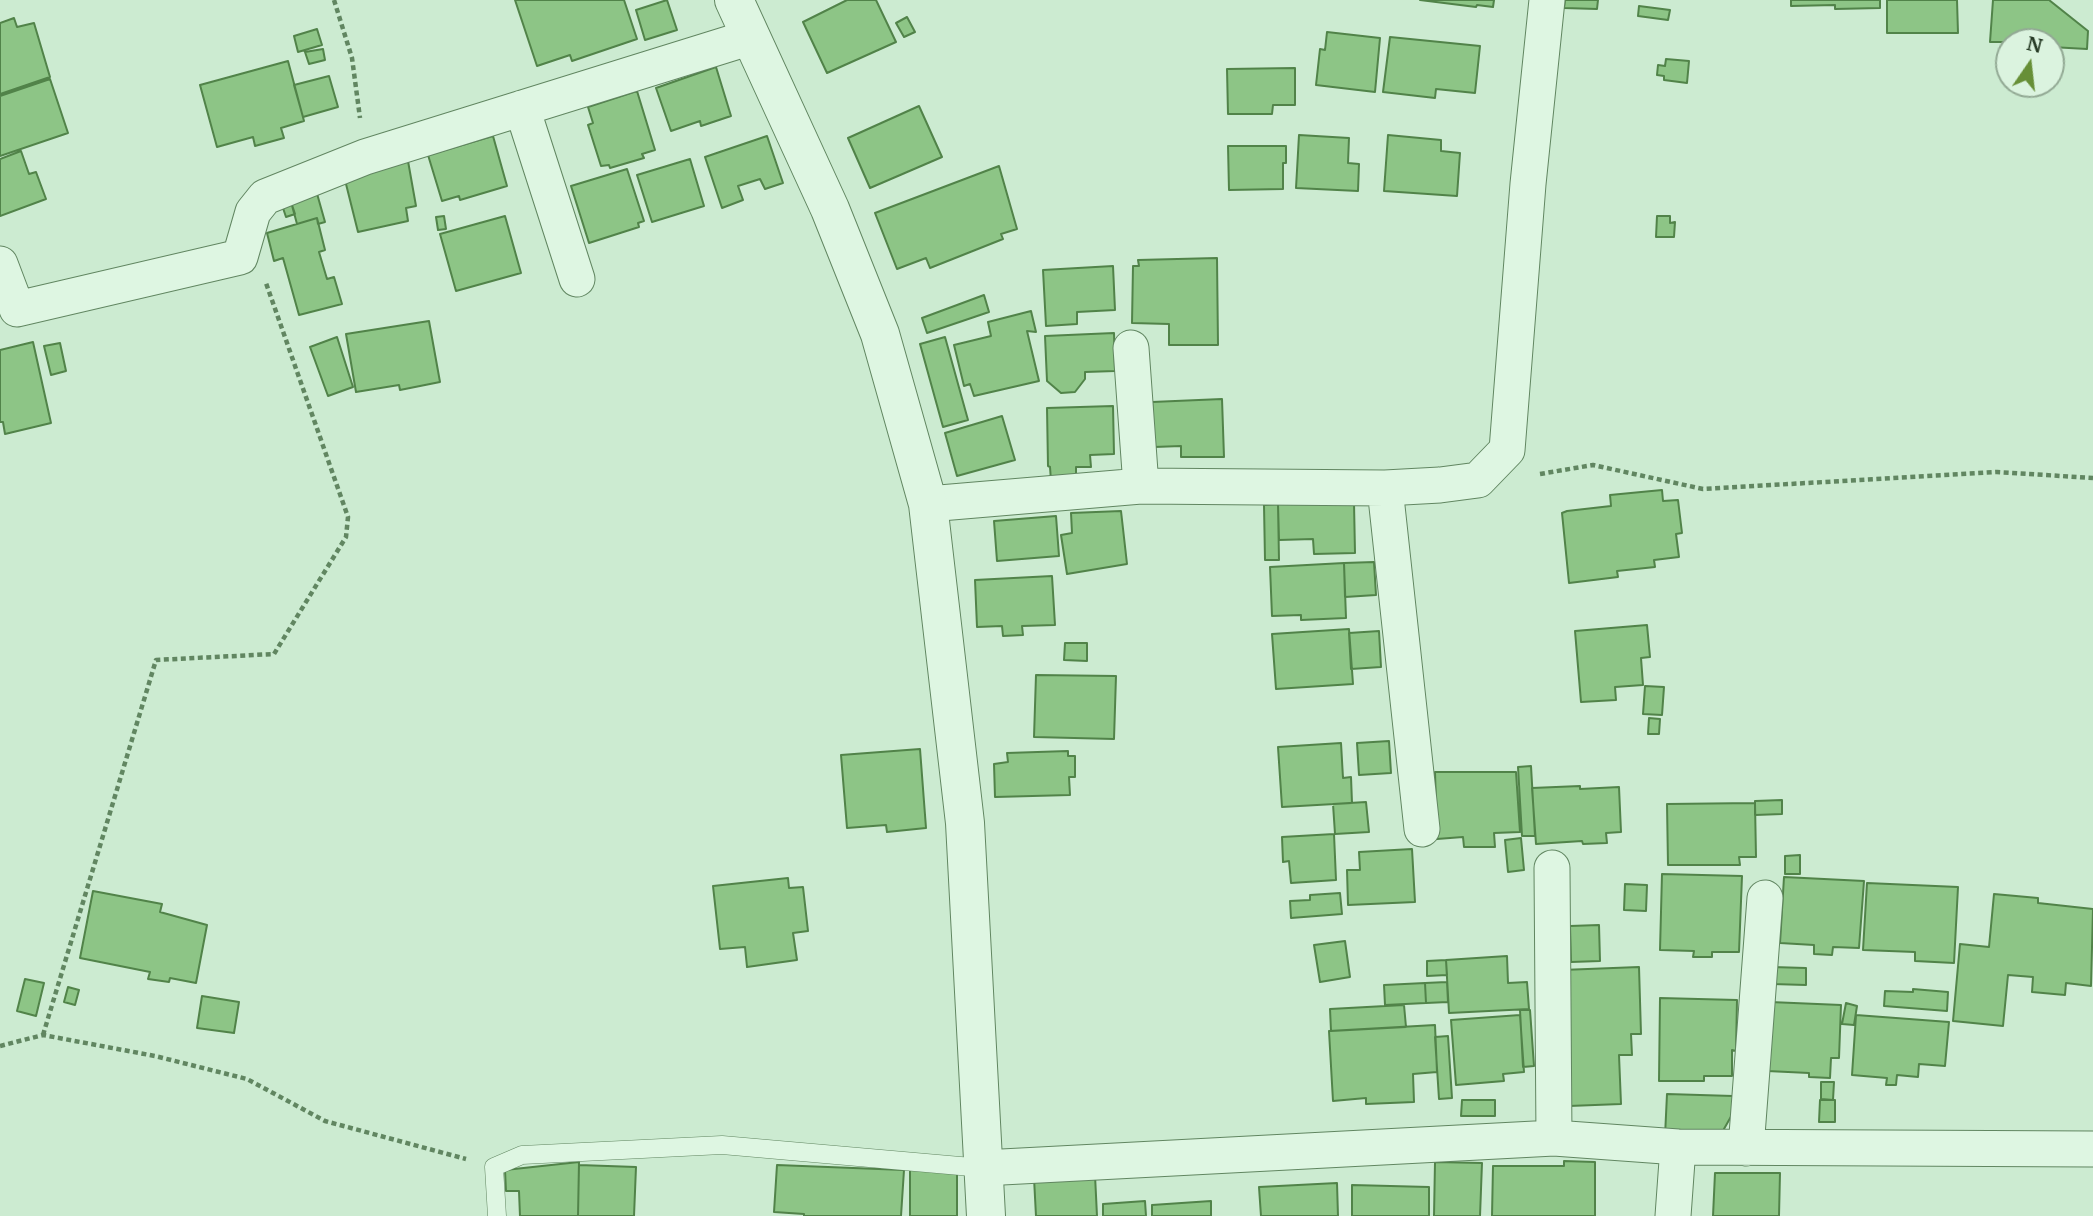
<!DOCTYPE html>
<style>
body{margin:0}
#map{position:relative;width:2093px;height:1216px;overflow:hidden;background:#ccebd1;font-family:Merriweather,serif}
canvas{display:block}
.north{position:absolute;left:1995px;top:28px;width:70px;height:70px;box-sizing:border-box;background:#dbf3df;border:2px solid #92a994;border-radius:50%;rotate:14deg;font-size:19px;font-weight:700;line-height:28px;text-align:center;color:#243923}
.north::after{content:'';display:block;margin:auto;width:24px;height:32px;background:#678f37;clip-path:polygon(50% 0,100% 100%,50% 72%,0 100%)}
</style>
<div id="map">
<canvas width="2093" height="1216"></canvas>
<div class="north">N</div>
</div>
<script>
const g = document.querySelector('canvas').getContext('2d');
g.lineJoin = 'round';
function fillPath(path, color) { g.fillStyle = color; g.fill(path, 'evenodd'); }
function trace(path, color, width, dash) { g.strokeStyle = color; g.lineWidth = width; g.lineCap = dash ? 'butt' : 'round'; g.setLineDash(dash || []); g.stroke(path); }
const building = new Path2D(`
 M 515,0 L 624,0 L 637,39 L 572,61 L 570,55 L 537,66 Z
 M 667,0 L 677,30 L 645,40 L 636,10 Z
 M 847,0 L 876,0 L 896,42 L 827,73 L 803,22 Z
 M 1420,0 L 1494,0 L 1493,7 L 1477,5 L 1476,7 Z
 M 1565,0 L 1598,0 L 1597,9 L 1564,8 Z
 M 1791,0 L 1880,0 L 1880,8 L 1835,9 L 1835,5 L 1791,6 Z
 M 1887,0 L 1957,0 L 1958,33 L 1887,33 Z
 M 1993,0 L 2049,0 L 2088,31 L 2087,49 L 2051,47 L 2051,42 L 1990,42 Z
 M 1639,6 L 1670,10 L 1668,20 L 1638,16 Z
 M 907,17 L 915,32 L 904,37 L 896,23 Z
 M 14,18 L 17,27 L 34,23 L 50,77 L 0,94 L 0,23 Z
 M 317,29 L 322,45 L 298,52 L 294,36 Z
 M 1327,32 L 1380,38 L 1375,92 L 1316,85 L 1320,49 L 1325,50 Z
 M 1390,37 L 1480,46 L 1475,93 L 1436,89 L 1435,98 L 1383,92 Z
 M 323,49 L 325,60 L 309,64 L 305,52 Z
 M 1666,59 L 1689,61 L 1687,83 L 1664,80 L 1664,76 L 1657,75 L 1658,65 L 1665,66 Z
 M 288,61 L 304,121 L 281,128 L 284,138 L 255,146 L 253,137 L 217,147 L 200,85 Z
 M 716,67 L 731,116 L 701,126 L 700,121 L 671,131 L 656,88 Z
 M 1295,68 L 1295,105 L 1273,105 L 1272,114 L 1228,114 L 1227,69 Z
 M 329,76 L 338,107 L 303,117 L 294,85 Z
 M 50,79 L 68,133 L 0,156 L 0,96 Z
 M 637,91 L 655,150 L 642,154 L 644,158 L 610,168 L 609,165 L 601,166 L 588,125 L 593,123 L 588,107 Z
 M 919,106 L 942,157 L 870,188 L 848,138 Z
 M 1299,135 L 1349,138 L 1348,163 L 1359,164 L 1358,191 L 1296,188 Z
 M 1388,135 L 1441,140 L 1441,151 L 1460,153 L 1457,196 L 1384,191 Z
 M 493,136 L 507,186 L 460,200 L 459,196 L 442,201 L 428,155 Z
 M 767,136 L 783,183 L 765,189 L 760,179 L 738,186 L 743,200 L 722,208 L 705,157 Z
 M 1228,146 L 1286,146 L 1286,163 L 1283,163 L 1283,189 L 1229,190 Z
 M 21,151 L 29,174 L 36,172 L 46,199 L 0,216 L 0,159 Z
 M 690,159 L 704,206 L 652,222 L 637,175 Z
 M 408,161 L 416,206 L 406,208 L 408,221 L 358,232 L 344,176 Z
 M 999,166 L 1017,229 L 1001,234 L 1003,239 L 930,268 L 926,258 L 897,269 L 875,213 Z
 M 627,169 L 644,221 L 638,223 L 639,227 L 589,243 L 571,186 Z
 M 316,190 L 325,222 L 318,224 L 317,218 L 297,224 L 290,198 Z
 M 290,199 L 295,214 L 286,217 L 281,202 Z
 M 444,216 L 446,229 L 438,230 L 436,217 Z
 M 505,216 L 521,273 L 456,291 L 440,234 Z
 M 1657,216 L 1670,216 L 1670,223 L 1675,222 L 1674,237 L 1656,237 Z
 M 317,218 L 325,250 L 319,252 L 327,279 L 334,277 L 342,304 L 299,315 L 283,258 L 274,261 L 267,233 Z
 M 1217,258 L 1218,345 L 1169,345 L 1169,324 L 1132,323 L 1133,266 L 1139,266 L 1138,260 Z
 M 1113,266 L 1115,310 L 1077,312 L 1077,324 L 1046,326 L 1043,270 Z
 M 984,295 L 989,312 L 927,333 L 922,318 Z
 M 1031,311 L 1036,332 L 1027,331 L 1039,381 L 974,396 L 970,384 L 964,386 L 954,345 L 991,336 L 988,322 Z
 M 429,321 L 440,382 L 400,390 L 399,385 L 356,392 L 346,334 Z
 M 1114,333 L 1115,371 L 1085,372 L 1085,379 L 1075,392 L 1061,393 L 1047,381 L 1045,336 Z
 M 337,337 L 353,387 L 328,396 L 310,347 Z
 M 945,337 L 968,420 L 943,427 L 920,344 Z
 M 33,342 L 51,423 L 5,434 L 3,422 L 0,422 L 0,350 Z
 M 60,343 L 66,371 L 51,375 L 44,346 Z
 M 1222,399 L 1224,457 L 1181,457 L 1181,446 L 1154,447 L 1152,402 Z
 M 1113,406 L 1114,454 L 1090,455 L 1091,467 L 1076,467 L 1076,480 L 1051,481 L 1050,467 L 1048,466 L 1047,408 Z
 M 1002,416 L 1015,460 L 957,476 L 945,433 Z
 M 1662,490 L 1663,501 L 1678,500 L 1682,533 L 1676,534 L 1679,557 L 1654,560 L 1655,567 L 1617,571 L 1618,577 L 1569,583 L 1562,513 L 1567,511 L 1611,506 L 1610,495 Z
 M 1354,503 L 1355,553 L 1314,554 L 1313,539 L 1279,540 L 1278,504 Z
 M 1278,504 L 1279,560 L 1265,560 L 1264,505 Z
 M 1121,511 L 1127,564 L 1067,574 L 1061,535 L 1072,533 L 1071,513 Z
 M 1056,516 L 1059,556 L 997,561 L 994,521 Z
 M 1374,562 L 1376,595 L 1345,597 L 1344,563 Z
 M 1344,563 L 1346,618 L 1301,620 L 1301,615 L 1272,616 L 1270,567 Z
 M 1052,576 L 1055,625 L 1022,626 L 1023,635 L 1003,636 L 1002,626 L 977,627 L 975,580 Z
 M 1647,625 L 1650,657 L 1641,658 L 1643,685 L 1615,687 L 1616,700 L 1581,702 L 1575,631 Z
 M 1349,629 L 1353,684 L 1276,689 L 1272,634 Z
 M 1379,631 L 1381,667 L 1351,669 L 1349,633 Z
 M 1065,643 L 1087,643 L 1087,661 L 1064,660 Z
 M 1036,675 L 1116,676 L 1114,739 L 1034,737 Z
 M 1645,686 L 1664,687 L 1662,715 L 1643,714 Z
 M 1649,718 L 1660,719 L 1659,734 L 1648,734 Z
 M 1389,741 L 1391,773 L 1359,775 L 1357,743 Z
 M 1341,743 L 1343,778 L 1351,777 L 1352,803 L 1282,807 L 1278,747 Z
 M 920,749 L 926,828 L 887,832 L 886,825 L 847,828 L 841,755 Z
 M 1068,751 L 1068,756 L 1075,756 L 1075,777 L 1069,777 L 1070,795 L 995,797 L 994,764 L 1008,762 L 1007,753 Z
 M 1531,766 L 1535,836 L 1522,836 L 1518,767 Z
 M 1435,772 L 1516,772 L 1520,832 L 1494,833 L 1495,847 L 1464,847 L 1463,837 L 1437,839 Z
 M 1580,786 L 1580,789 L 1619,787 L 1621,832 L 1606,833 L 1607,843 L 1583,844 L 1582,841 L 1536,844 L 1532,788 Z
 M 1782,800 L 1782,814 L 1755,815 L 1755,801 Z
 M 1366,802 L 1369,832 L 1335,834 L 1333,804 Z
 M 1755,803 L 1756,857 L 1739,857 L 1740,865 L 1668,865 L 1667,804 Z
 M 1334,834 L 1336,880 L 1291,883 L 1289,861 L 1283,862 L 1282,837 Z
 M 1521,838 L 1524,870 L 1508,872 L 1505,840 Z
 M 1412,849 L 1415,902 L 1348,905 L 1347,870 L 1360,870 L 1359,852 Z
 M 1800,855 L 1800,874 L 1785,874 L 1785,856 Z
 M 1662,874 L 1742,876 L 1739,952 L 1712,952 L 1712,957 L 1693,957 L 1694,951 L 1660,950 Z
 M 1784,877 L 1864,881 L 1859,948 L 1833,947 L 1832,955 L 1814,954 L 1814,945 L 1780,943 Z
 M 788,878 L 789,888 L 803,887 L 808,931 L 793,933 L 797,960 L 747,967 L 745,947 L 720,949 L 713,886 Z
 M 1867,883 L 1958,887 L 1954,963 L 1915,961 L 1915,952 L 1863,950 Z
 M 1625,884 L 1647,885 L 1646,911 L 1624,910 Z
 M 93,891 L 162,904 L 160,912 L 207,925 L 196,983 L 170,978 L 169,982 L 148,979 L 150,972 L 80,958 Z
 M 1340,893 L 1342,914 L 1291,918 L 1290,901 L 1310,900 L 1310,895 Z
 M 1994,894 L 2038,898 L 2038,903 L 2093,909 L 2091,986 L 2066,983 L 2065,995 L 2032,992 L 2033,977 L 2008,975 L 2003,1026 L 1953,1021 L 1960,944 L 1989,947 Z
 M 1599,925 L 1600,961 L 1571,962 L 1570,926 Z
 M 1345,941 L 1350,977 L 1320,982 L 1314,945 Z
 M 1507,956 L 1508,983 L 1527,982 L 1529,1009 L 1449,1013 L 1446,960 Z
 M 1446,960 L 1447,975 L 1427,976 L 1427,961 Z
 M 1639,967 L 1641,1034 L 1631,1034 L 1632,1055 L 1619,1055 L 1621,1104 L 1569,1106 L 1562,970 Z
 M 1772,967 L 1806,968 L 1806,985 L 1772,984 Z
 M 25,979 L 44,983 L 36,1016 L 17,1011 Z
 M 1447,982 L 1448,1002 L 1426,1003 L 1425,983 Z
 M 1425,983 L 1426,1003 L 1385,1005 L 1384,985 Z
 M 68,987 L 79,990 L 75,1005 L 64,1002 Z
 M 1913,989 L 1948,992 L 1947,1011 L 1884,1006 L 1885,991 L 1913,992 Z
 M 202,996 L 239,1002 L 234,1033 L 197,1028 Z
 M 1660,998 L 1737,1000 L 1736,1051 L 1732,1050 L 1732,1076 L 1704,1076 L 1704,1081 L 1659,1081 Z
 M 1770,1002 L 1841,1005 L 1839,1058 L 1831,1058 L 1830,1078 L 1809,1077 L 1809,1073 L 1767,1071 Z
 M 1846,1003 L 1857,1006 L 1854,1025 L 1842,1024 Z
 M 1404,1005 L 1406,1027 L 1331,1031 L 1330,1009 Z
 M 1520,1010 L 1530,1010 L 1534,1066 L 1523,1067 Z
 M 1520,1015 L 1524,1072 L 1503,1074 L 1504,1081 L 1456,1085 L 1451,1020 Z
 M 1856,1015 L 1949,1022 L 1945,1066 L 1919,1064 L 1918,1077 L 1897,1075 L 1896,1085 L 1886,1085 L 1887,1078 L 1852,1075 Z
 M 1435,1025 L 1437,1072 L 1413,1074 L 1414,1102 L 1366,1104 L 1366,1098 L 1333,1101 L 1329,1031 Z
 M 1448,1036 L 1452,1098 L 1439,1099 L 1435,1037 Z
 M 1821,1082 L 1834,1082 L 1833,1100 L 1821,1099 Z
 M 1667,1094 L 1733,1096 L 1733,1113 L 1720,1136 L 1665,1136 Z
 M 1462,1100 L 1495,1100 L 1495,1116 L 1461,1116 Z
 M 1820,1100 L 1835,1100 L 1835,1122 L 1819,1122 Z
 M 1564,1161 L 1595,1162 L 1595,1216 L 1492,1216 L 1493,1166 L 1564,1166 Z
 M 579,1162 L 578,1216 L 520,1216 L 519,1191 L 506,1191 L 505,1170 Z
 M 1435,1162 L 1482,1163 L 1480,1216 L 1434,1216 Z
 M 579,1165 L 636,1167 L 634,1216 L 578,1216 Z
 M 777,1165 L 904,1170 L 901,1216 L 804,1216 L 804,1214 L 774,1212 Z
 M 910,1169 L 957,1169 L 957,1216 L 910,1216 Z
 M 1715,1173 L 1780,1173 L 1779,1216 L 1713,1216 Z
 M 1095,1175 L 1097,1216 L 1036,1216 L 1034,1178 Z
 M 1337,1183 L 1338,1216 L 1261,1216 L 1259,1187 Z
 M 1352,1185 L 1429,1187 L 1429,1216 L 1352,1216 Z
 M 1145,1201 L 1146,1216 L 1103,1216 L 1103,1204 Z
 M 1211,1201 L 1211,1216 L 1152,1216 L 1152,1205 Z`);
fillPath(building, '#8dc586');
trace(building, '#518349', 2);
const service = new Path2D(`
 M 497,1216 L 494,1167 L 522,1155 L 722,1145 L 983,1168`);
const minor = new Path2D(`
 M 522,108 L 577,279
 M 0,264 L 17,309 L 240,257 L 253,212 L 265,197 L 365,157 L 751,37
 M 1131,348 L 1141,486
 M 1385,488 L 1422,829
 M 928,504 L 1141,486 L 1385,488 L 1440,485 L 1478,480 L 1507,450 L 1528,184 L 1547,0
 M 1552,868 L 1554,1138
 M 1746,1148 L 1765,898
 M 983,1168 L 1554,1138 L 1678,1147 L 2093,1149
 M 1673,1216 L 1678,1147`);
const tertiary = new Path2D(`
 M 734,0 L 830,209 L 880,334 L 928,504 L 965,823 L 986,1216`);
trace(service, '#618661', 19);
trace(minor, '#618661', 37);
trace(tertiary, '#618661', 40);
trace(new Path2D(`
 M 334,0 L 352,58 L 360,118
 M 1540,474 L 1593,465 L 1703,489 L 1997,472 L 2093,478
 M 43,1035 L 156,660 L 274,654 L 346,537 L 348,517 L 266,283
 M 0,1046 L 43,1035 L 155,1056 L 247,1079 L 325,1121 L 466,1159`), '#618661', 4.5, [5, 3.5]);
trace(service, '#def6e2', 18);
trace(minor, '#def6e2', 35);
trace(tertiary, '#def6e2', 38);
</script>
